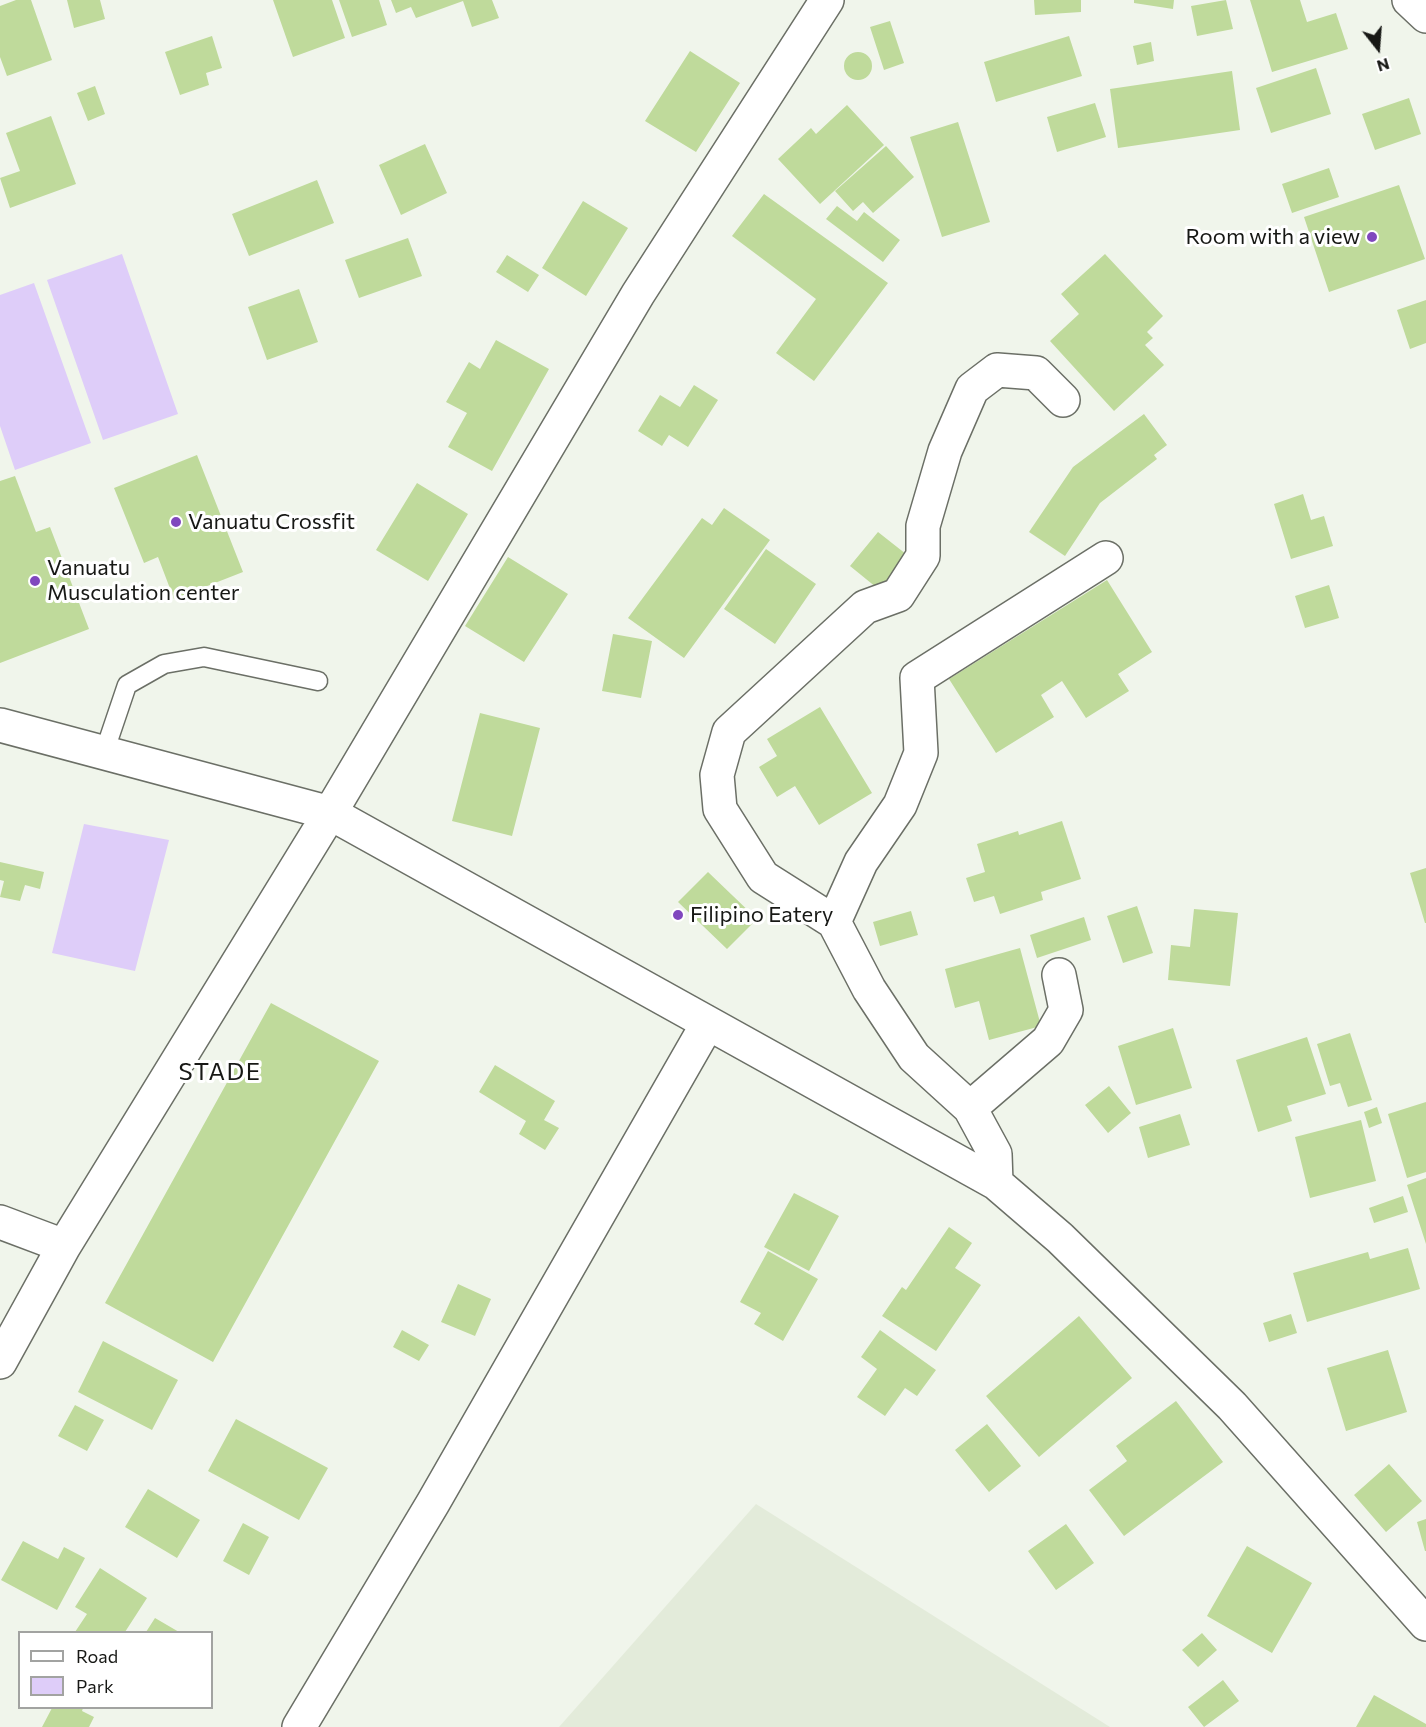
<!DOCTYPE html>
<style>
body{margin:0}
#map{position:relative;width:1426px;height:1727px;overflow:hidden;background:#f0f5eb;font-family:Commissioner,sans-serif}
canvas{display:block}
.legend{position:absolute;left:18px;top:1631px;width:195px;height:78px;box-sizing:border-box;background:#fff;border:2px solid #a2a3a1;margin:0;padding:8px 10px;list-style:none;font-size:18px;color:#171815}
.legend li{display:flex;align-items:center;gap:12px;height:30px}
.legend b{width:30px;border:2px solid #a2a3a1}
.north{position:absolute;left:1348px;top:18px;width:60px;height:60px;-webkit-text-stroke:4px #fff;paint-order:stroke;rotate:163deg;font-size:16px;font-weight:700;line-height:24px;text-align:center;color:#171815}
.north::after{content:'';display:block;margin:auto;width:21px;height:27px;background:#171815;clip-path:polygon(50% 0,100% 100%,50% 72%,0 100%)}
</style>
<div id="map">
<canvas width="1426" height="1727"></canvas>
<ul class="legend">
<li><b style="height:8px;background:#fff"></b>Road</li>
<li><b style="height:16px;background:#decdf9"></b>Park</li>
</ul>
<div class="north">N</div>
</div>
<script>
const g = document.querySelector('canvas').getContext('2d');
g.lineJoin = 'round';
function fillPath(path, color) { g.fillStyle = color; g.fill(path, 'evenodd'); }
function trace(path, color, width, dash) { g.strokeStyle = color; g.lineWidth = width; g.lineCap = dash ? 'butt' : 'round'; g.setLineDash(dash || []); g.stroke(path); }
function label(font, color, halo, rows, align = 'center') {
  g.font = font + ' Commissioner,sans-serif'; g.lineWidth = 6; g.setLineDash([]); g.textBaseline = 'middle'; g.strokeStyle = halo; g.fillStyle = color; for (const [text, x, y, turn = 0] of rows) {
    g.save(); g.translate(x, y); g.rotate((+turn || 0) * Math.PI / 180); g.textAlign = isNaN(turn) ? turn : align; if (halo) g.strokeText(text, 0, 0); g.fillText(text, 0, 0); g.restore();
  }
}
fillPath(new Path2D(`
 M 756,1504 L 1110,1727 L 559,1727 Z`), '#e3ebda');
fillPath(new Path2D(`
 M 122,254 L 178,414 L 103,440 L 47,280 Z
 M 34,283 L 91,443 L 15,470 L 0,426 L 0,295 Z
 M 84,824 L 169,840 L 135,971 L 52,953 Z`), '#decdf9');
fillPath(new Path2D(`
 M 16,0 L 31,0 L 52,60 L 7,76 L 0,57 L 0,6 Z
 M 67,0 L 100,0 L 105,19 L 74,28 Z
 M 273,0 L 332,0 L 345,38 L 293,57 Z
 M 339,0 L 379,0 L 387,25 L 352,37 Z
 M 391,0 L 492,0 L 499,18 L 472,27 L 463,1 L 416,18 L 411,7 L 396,13 Z
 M 1034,0 L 1081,0 L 1081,12 L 1035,15 Z
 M 1134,0 L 1174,0 L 1173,9 L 1134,3 Z
 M 1226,0 L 1233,29 L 1197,36 L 1191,6 Z
 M 1250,0 L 1300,0 L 1307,22 L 1336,13 L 1348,49 L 1272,72 Z
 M 890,21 L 904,63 L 884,70 L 870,27 Z
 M 212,36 L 222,68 L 206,73 L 209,85 L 180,95 L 165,52 Z
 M 1069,36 L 1082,76 L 996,102 L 984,62 Z
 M 1151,42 L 1154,61 L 1137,65 L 1133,46 Z
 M 690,51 L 740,83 L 696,152 L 645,121 Z
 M844 66a14 14 0 1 1 28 0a14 14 0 1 1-28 0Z
 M 1316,68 L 1331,114 L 1271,133 L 1256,88 Z
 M 1232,71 L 1240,130 L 1118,148 L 1110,89 Z
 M 95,86 L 105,114 L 88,121 L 77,93 Z
 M 1409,98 L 1421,134 L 1375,150 L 1362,114 Z
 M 1095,103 L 1106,137 L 1057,152 L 1047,117 Z
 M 847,105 L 884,145 L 820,204 L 778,159 L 811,128 L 816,134 Z
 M 51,116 L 76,184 L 10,208 L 0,178 L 20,171 L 6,133 Z
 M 958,122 L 990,222 L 942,237 L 910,137 Z
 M 425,144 L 447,193 L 401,215 L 379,165 Z
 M 886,146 L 914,177 L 873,213 L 863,202 L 853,211 L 835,191 Z
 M 1329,168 L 1339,197 L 1292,213 L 1282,184 Z
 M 317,180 L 334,223 L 249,256 L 232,214 Z
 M 1399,185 L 1425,259 L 1329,292 L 1304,217 Z
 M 764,194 L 888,283 L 814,381 L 776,353 L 816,299 L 732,236 Z
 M 583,201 L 628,228 L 586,296 L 542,268 Z
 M 837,206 L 857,221 L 864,212 L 900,240 L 883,262 L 826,219 Z
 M 408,238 L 422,276 L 359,298 L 345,260 Z
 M 1105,254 L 1163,316 L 1147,332 L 1153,338 L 1145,345 L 1164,365 L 1114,411 L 1050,341 L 1079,314 L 1061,294 Z
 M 507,255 L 539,275 L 528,292 L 496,272 Z
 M 299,289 L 318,342 L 267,360 L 248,307 Z
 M 1426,300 L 1426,343 L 1410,349 L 1397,310 Z
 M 496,340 L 549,369 L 492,471 L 448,447 L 467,413 L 446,402 L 469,362 L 480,369 Z
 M 694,385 L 718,400 L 688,447 L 669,435 L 662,446 L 638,431 L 660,395 L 680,407 Z
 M 1144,414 L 1167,445 L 1154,455 L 1157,459 L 1100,503 L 1065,556 L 1029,532 L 1073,467 Z
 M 197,455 L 243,572 L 174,599 L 158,557 L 144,563 L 114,488 Z
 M 15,476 L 36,532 L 50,527 L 89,629 L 0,663 L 0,481 Z
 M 417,483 L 468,514 L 428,581 L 376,550 Z
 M 1303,494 L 1311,520 L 1324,516 L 1333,546 L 1291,559 L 1274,504 Z
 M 724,508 L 770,540 L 684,658 L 628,618 L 702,518 L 712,525 Z
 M 878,532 L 911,558 L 882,592 L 850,566 Z
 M 766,549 L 816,584 L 775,644 L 724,609 Z
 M 508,557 L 568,594 L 524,662 L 465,626 Z
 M 1107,580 L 1152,652 L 1118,674 L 1129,691 L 1086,718 L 1062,681 L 1041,695 L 1054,717 L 996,753 L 949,679 Z
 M 1329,585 L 1339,618 L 1305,628 L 1295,596 Z
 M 613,634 L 652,641 L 641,698 L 602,691 Z
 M 820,707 L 872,793 L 819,825 L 795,786 L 777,797 L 759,767 L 777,756 L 767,739 Z
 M 480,713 L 540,728 L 512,836 L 452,821 Z
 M 1062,821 L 1081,879 L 1041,892 L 1043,900 L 1000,914 L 994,896 L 974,902 L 966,878 L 985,872 L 977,844 L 1018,831 L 1019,835 Z
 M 0,862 L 44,872 L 40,889 L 25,885 L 20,901 L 0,897 L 4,881 L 0,880 Z
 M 1426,868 L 1426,923 L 1425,923 L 1410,873 Z
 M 708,872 L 757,919 L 727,949 L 678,902 Z
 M 1137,906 L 1153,953 L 1123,963 L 1107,916 Z
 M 1194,909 L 1238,913 L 1230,986 L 1168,980 L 1171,945 L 1190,947 Z
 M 911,911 L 918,935 L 880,946 L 873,922 Z
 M 1084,917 L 1091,940 L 1037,958 L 1030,935 Z
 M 1020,948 L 1041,1026 L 989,1040 L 979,1001 L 955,1008 L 945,969 Z
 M 271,1003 L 379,1061 L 213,1362 L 105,1303 Z
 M 1173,1028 L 1192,1088 L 1136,1105 L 1118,1046 Z
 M 1350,1033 L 1372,1100 L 1348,1107 L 1340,1083 L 1330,1086 L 1317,1044 Z
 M 1307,1037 L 1326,1094 L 1287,1106 L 1292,1121 L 1258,1132 L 1236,1060 Z
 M 495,1065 L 555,1101 L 544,1120 L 559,1128 L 545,1150 L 519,1134 L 526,1121 L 479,1092 Z
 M 1109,1086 L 1131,1113 L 1108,1133 L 1085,1105 Z
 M 1426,1102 L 1426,1172 L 1407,1178 L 1388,1114 Z
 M 1377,1107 L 1382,1123 L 1369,1128 L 1364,1112 Z
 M 1180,1114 L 1190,1145 L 1148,1158 L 1139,1127 Z
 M 1361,1120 L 1376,1181 L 1310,1198 L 1295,1137 Z
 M 1426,1178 L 1426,1244 L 1407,1185 Z
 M 794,1193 L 839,1216 L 809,1271 L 764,1247 Z
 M 1403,1196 L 1408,1212 L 1374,1223 L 1369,1208 Z
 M 949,1227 L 972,1243 L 955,1268 L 981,1285 L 936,1351 L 882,1316 L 902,1287 L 906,1290 Z
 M 1408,1248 L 1420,1289 L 1307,1322 L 1293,1273 L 1368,1252 L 1370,1259 Z
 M 768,1251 L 818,1279 L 783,1341 L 754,1324 L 761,1313 L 740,1302 Z
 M 458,1284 L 491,1299 L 475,1336 L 441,1322 Z
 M 1291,1314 L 1297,1333 L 1269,1342 L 1263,1323 Z
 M 1079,1316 L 1132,1378 L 1039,1457 L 986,1396 Z
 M 402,1330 L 429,1345 L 419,1361 L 393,1347 Z
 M 880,1330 L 936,1370 L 917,1396 L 905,1388 L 885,1416 L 857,1397 L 877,1369 L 861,1357 Z
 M 103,1341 L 178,1380 L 152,1430 L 78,1392 Z
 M 1388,1350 L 1407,1412 L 1346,1431 L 1327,1368 Z
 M 1176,1401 L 1223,1462 L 1124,1536 L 1089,1490 L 1127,1461 L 1116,1446 Z
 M 75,1405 L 104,1420 L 87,1451 L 58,1436 Z
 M 236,1419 L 328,1468 L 299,1520 L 208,1471 Z
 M 987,1424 L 1021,1466 L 989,1492 L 955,1450 Z
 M 1389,1464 L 1422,1501 L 1386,1532 L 1354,1495 Z
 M 148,1489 L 200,1520 L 177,1558 L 125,1527 Z
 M 1426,1519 L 1426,1551 L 1425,1551 L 1417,1522 Z
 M 243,1523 L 269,1537 L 249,1575 L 223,1561 Z
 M 1066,1524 L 1094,1563 L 1056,1590 L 1028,1551 Z
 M 23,1541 L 58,1559 L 64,1547 L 85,1558 L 57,1610 L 1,1580 Z
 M 1247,1546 L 1312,1583 L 1272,1653 L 1207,1616 Z
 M 100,1568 L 147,1598 L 125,1632 L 75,1632 L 87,1614 L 75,1607 Z
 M 155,1618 L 179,1632 L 146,1632 Z
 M 1202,1633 L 1217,1650 L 1198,1667 L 1182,1650 Z
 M 1223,1680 L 1239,1701 L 1204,1727 L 1188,1707 Z
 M 1374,1695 L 1426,1724 L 1426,1727 L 1356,1727 Z
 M 52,1708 L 83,1708 L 82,1711 L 94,1717 L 89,1727 L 42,1727 Z`), '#bfda9b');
const lane = new Path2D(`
 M 104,753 L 127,685 L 164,664 L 204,657 L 318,681`);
const street = new Path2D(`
 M 0,725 L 330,813 L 996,1183 L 1060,1238 L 1232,1406 L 1426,1624
 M 834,922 L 763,877 L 720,809 L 717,775 L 729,732 L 865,607 L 898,595 L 923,556 L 923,526 L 945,451 L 972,389 L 997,370 L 1036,373 L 1063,400
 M 970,1108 L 1048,1041 L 1066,1010 L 1059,975
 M 996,1183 L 995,1154 L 970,1108 L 914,1057 L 869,989 L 834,922 L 861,862 L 900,805 L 921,753 L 917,678 L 1106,558
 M 0,1222 L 64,1246
 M 0,1362 L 64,1246 L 330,813 L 638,294 L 827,0
 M 299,1727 L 433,1503 L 708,1023`);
const secondary = new Path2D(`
 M 1409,0 L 1426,16`);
trace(lane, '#6b6f66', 21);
trace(street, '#6b6f66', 36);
trace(secondary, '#6b6f66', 36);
trace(lane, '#fff', 18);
trace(street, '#fff', 33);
trace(secondary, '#fff', 33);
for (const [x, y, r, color] of [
 [1372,237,6,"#8047be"],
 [176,522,6,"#8047be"],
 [35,581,6,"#8047be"],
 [678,915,6,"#8047be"]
]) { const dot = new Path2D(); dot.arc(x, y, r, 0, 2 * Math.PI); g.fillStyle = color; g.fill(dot); trace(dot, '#fff', 2); }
label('22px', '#171815', '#fff', [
 ["Room with a view",1360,237,"right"],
 ["Vanuatu Crossfit",188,522],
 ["Vanuatu",47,568],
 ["Musculation center",47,593],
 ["Filipino Eatery",690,915]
], 'left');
g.letterSpacing = '1.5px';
label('24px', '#171815', '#fff', [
 ["STADE",220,1072]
]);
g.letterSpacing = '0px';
</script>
